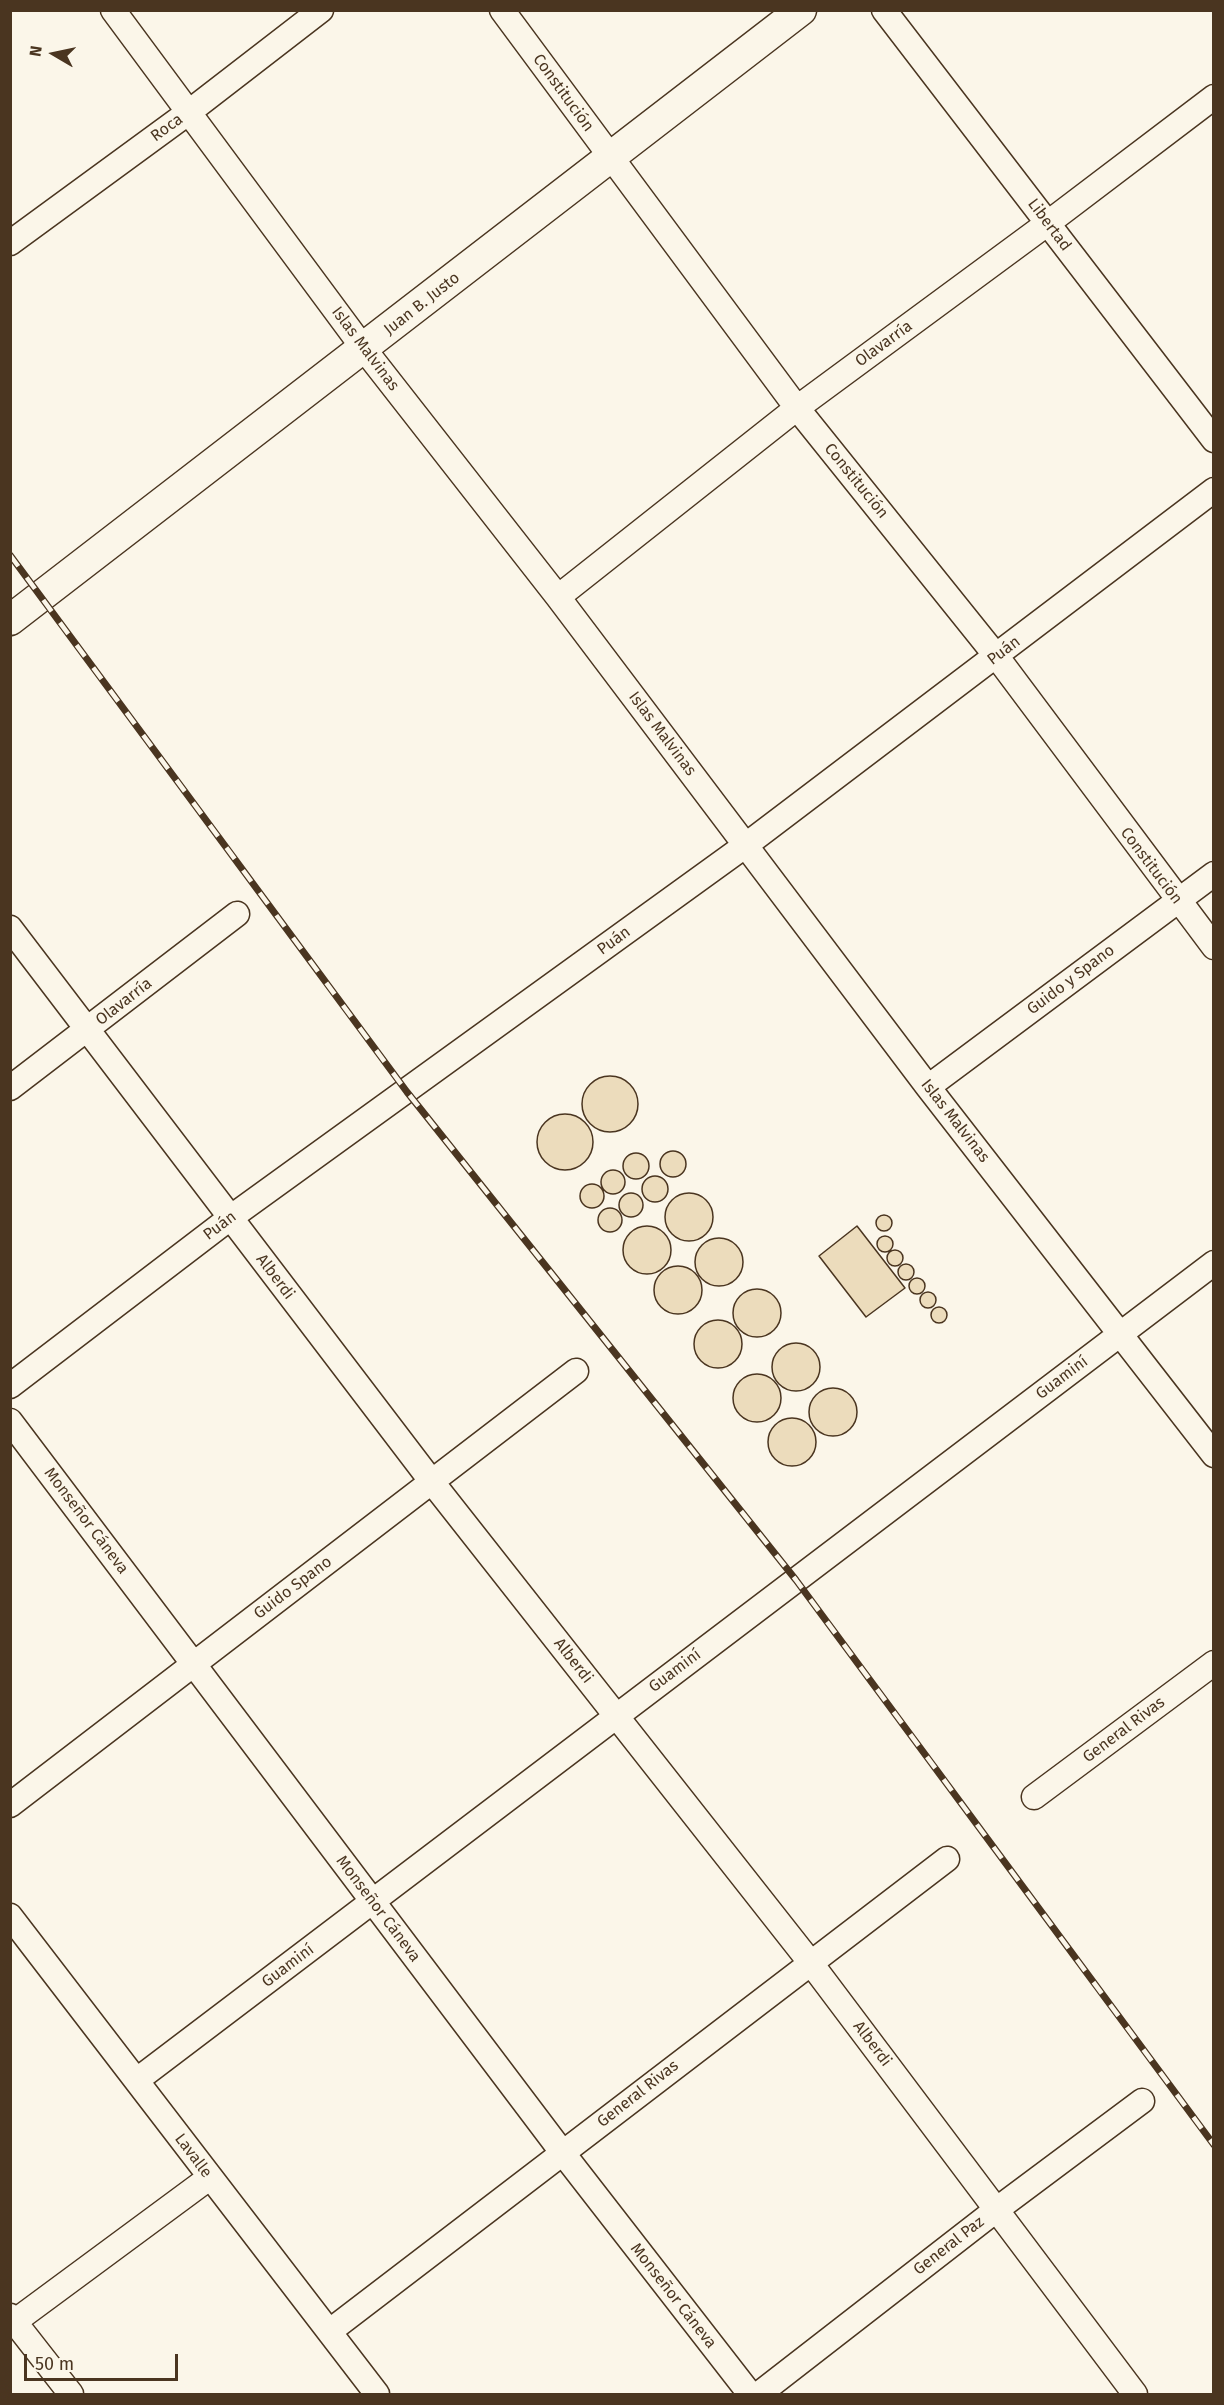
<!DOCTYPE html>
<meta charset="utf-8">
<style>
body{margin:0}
#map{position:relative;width:1224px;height:2405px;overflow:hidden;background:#fbf6e9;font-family:"Fira Sans",sans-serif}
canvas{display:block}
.frame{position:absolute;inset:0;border:12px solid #4a3520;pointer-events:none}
.north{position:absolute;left:24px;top:24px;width:60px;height:60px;-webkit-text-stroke:4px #fbf6e9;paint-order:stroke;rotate:279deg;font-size:16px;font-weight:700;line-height:24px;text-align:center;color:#4a3520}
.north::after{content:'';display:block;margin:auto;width:21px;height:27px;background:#4a3520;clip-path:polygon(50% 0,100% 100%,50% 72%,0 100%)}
.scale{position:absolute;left:24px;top:2354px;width:154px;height:27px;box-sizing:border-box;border:3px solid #4a3520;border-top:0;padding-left:8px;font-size:18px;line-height:21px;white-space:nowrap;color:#4a3520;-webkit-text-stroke:4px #fbf6e9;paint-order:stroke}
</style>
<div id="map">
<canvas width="1224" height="2405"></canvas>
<div class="frame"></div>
<div class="north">N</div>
<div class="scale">50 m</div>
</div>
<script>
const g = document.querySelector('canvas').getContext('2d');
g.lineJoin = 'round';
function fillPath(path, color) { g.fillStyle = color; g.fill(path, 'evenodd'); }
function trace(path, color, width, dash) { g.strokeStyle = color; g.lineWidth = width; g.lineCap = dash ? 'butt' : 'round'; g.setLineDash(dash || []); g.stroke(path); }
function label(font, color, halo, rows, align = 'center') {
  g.font = font + ' "Fira Sans",sans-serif'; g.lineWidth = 4.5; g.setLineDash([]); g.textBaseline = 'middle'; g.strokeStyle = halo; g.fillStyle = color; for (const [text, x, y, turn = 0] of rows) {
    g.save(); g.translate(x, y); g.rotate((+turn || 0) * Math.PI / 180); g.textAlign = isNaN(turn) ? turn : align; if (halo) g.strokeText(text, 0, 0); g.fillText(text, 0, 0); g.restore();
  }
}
const building = new Path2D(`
 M582 1104a28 28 0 1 1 56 0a28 28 0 1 1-56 0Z
 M537 1142a28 28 0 1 1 56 0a28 28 0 1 1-56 0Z
 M660 1164a13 13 0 1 1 26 0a13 13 0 1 1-26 0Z
 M623 1166a13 13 0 1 1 26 0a13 13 0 1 1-26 0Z
 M601 1182a12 12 0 1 1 24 0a12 12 0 1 1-24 0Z
 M642 1189a13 13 0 1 1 26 0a13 13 0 1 1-26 0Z
 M580 1196a12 12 0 1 1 24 0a12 12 0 1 1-24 0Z
 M619 1205a12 12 0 1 1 24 0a12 12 0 1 1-24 0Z
 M665 1217a24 24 0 1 1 48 0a24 24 0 1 1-48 0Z
 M598 1220a12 12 0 1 1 24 0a12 12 0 1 1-24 0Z
 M876 1223a8 8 0 1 1 16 0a8 8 0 1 1-16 0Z
 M 857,1226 L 905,1288 L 866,1317 L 819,1256 Z
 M623 1250a24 24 0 1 1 48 0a24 24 0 1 1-48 0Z
 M877 1244a8 8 0 1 1 16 0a8 8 0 1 1-16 0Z
 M695 1262a24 24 0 1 1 48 0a24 24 0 1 1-48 0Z
 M887 1258a8 8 0 1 1 16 0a8 8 0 1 1-16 0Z
 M898 1272a8 8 0 1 1 16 0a8 8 0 1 1-16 0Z
 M654 1290a24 24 0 1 1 48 0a24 24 0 1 1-48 0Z
 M909 1286a8 8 0 1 1 16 0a8 8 0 1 1-16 0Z
 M733 1313a24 24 0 1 1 48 0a24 24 0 1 1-48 0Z
 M920 1300a8 8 0 1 1 16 0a8 8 0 1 1-16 0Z
 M931 1315a8 8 0 1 1 16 0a8 8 0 1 1-16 0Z
 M694 1344a24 24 0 1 1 48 0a24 24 0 1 1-48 0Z
 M772 1367a24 24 0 1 1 48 0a24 24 0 1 1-48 0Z
 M733 1398a24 24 0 1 1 48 0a24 24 0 1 1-48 0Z
 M809 1412a24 24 0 1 1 48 0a24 24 0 1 1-48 0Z
 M768 1442a24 24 0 1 1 48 0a24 24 0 1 1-48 0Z`);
fillPath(building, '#ecdcbc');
trace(building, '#4a3520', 1.5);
const minor = new Path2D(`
 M 113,10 L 364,349 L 558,597 L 928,1087 L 1214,1455
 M 502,10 L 797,408 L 997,657 L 1214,947
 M 884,10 L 1214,440
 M 10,243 L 189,112 L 321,10
 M 558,597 L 797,408 L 1048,223 L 1214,97
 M 10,928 L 432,1482 L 810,1962 L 1135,2394
 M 928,1087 L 1214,874
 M 10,1088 L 237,914
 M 10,1386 L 230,1218 L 746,845 L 1214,490
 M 10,1421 L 562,2152 L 750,2394
 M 1034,1797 L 1214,1663
 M 10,1805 L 576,1371
 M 10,1916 L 377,2394
 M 137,2080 L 1214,1263
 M 10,2316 L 71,2394
 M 10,2325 L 209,2178
 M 330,2331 L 947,1859
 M 759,2394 L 996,2210 L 1142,2101`);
const major = new Path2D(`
 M 10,620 L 801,10`);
trace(minor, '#4a3520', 27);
trace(major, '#4a3520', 33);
trace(minor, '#fbf6e9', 24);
trace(major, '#fbf6e9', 30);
const rail = new Path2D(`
 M 10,555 L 407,1092 L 796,1580 L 1214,2145`);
trace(rail, '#4a3520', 7);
trace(rail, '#fbf6e9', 4.5, [14]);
label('16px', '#4a3520', '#fbf6e9', [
 ["Constitución",563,93,54],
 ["Roca",167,128,-36],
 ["Libertad",1049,225,53],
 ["Juan B. Justo",422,304,-38],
 ["Olavarría",884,344,-36],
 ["Islas Malvinas",365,349,53],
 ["Constitución",856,481,51],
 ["Puán",1004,651,-37],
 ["Islas Malvinas",662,734,53],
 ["Constitución",1151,866,53],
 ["Puán",614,941,-36],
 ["Guido y Spano",1071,980,-37],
 ["Olavarría",124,1002,-38],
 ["Islas Malvinas",955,1121,52],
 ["Puán",220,1226,-37],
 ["Alberdi",275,1277,53],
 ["Guaminí",1062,1378,-37],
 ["Monseñor Cáneva",86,1521,53],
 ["Guido Spano",293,1588,-37],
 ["Alberdi",573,1661,52],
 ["Guaminí",675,1671,-37],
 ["General Rivas",1124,1730,-37],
 ["Monseñor Cáneva",378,1909,53],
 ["Guaminí",288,1966,-37],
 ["Alberdi",872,2044,53],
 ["General Rivas",638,2094,-38],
 ["Lavalle",193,2156,53],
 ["General Paz",949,2246,-38],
 ["Monseñor Cáneva",673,2296,52]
]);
</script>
